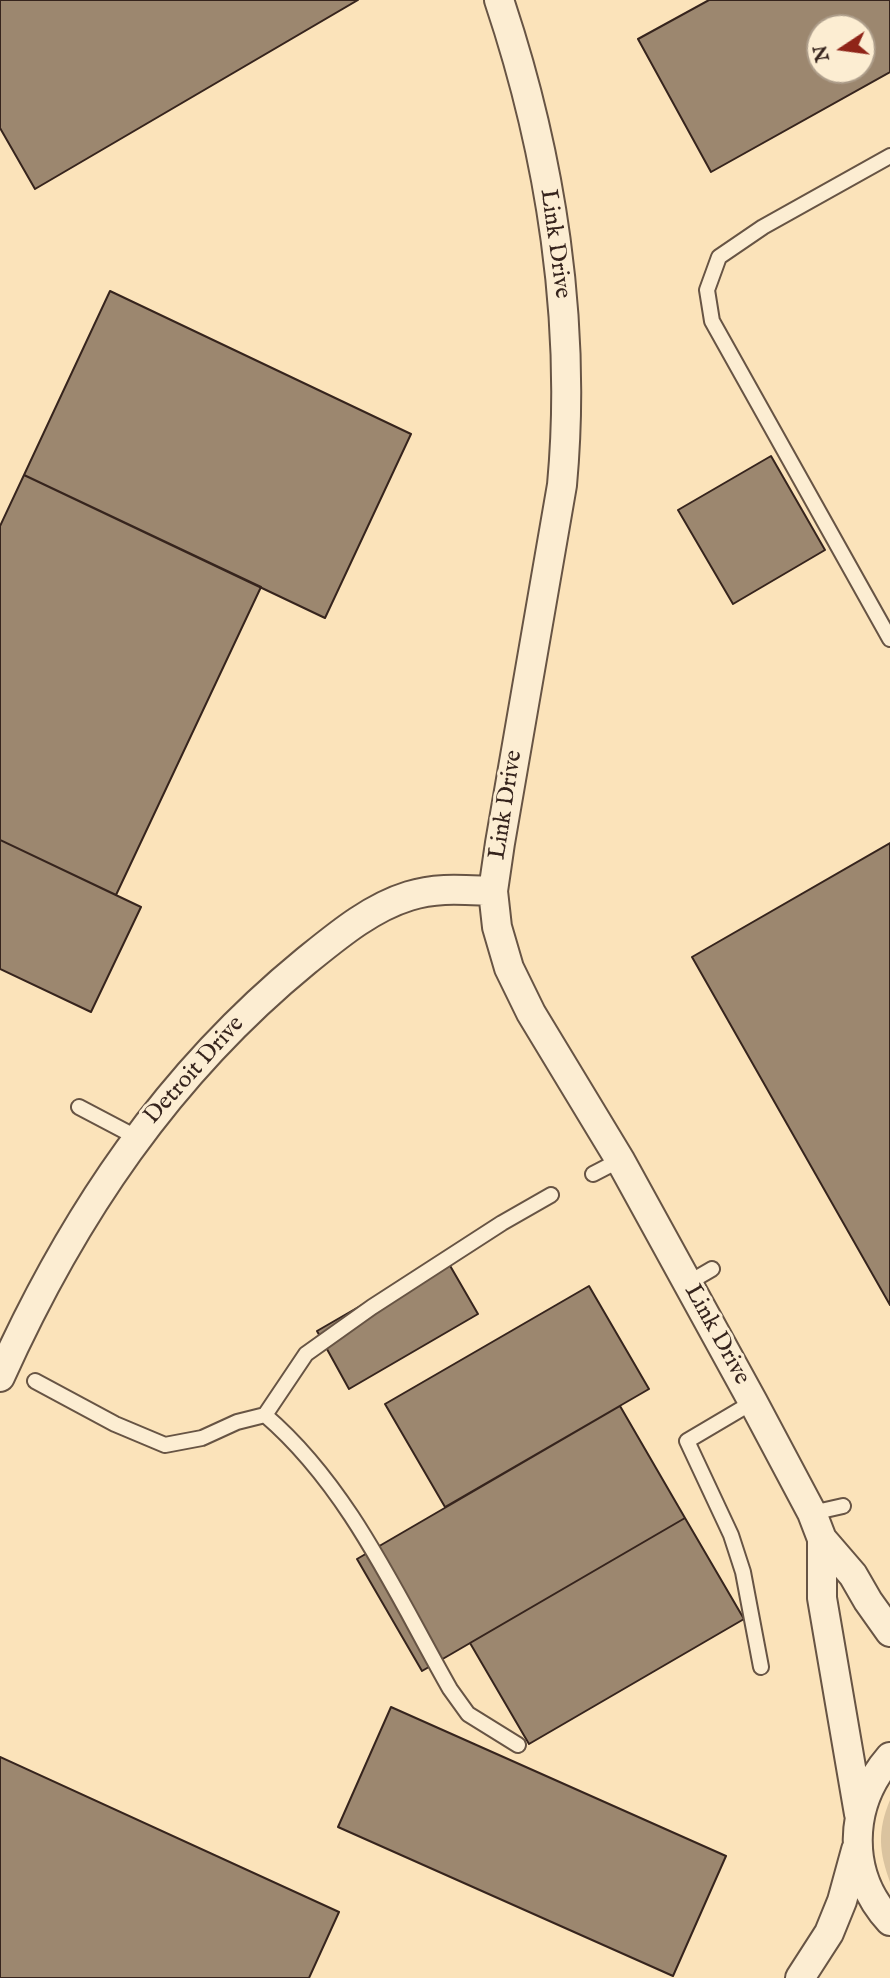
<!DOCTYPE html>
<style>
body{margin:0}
#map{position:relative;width:890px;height:1978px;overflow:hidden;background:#fbe3ba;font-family:"IM FELL English",serif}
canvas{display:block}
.north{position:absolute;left:806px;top:14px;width:70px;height:70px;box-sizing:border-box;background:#fcedd2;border:2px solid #ad9d8a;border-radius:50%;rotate:257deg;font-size:19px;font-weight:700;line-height:28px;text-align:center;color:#36241d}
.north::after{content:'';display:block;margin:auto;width:24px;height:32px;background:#8f2418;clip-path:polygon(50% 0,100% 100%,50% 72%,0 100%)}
</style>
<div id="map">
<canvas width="890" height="1978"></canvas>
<div class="north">N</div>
</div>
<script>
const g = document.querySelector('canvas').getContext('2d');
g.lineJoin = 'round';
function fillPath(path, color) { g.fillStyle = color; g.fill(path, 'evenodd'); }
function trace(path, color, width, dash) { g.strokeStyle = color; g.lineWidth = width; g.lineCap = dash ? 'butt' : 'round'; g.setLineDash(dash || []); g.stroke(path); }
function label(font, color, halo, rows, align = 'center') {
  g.font = font + ' "IM FELL English",serif'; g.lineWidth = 6; g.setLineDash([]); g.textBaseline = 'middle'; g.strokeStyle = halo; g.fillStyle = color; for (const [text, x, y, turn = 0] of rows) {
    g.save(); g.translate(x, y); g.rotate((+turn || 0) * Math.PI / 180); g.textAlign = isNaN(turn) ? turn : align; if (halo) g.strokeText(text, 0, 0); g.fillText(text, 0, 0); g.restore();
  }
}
fillPath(new Path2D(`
 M 890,1800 L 890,1882 C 879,1852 877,1831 890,1800 Z`), '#dac39f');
const building = new Path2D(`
 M 0,0 L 358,0 L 35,189 L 0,128 Z
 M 709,0 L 890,0 L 890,72 L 711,172 L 638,39 ZM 820,28 L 862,28 L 862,70 L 820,70 Z
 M 110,291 L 411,434 L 325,618 L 24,475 Z
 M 771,456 L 825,550 L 733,604 L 678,510 Z
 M 24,475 L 261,587 L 116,895 L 0,840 L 0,526 Z
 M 0,840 L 141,907 L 91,1012 L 0,969 Z
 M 890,843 L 890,1305 L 692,957 Z
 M 445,1257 L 478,1314 L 349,1389 L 317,1331 Z
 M 589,1286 L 649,1389 L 445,1507 L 385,1404 Z
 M 620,1406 L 685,1518 L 422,1671 L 357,1559 Z
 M 685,1518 L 744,1619 L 529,1744 L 470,1643 Z
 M 391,1707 L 726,1856 L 673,1976 L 338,1827 Z
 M 0,1757 L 339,1912 L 309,1978 L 0,1978 Z`);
fillPath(building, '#9c876f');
trace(building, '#36241d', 2);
const lane = new Path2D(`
 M 890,156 L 763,227 L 719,257 L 707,290 L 712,321 L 890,639
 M 79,1107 L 136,1137
 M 593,1174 L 620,1160
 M 688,1283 L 712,1269
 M 35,1381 L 115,1424 L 165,1445 L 202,1438 L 237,1422 L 265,1415 C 349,1487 396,1594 450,1689 L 468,1714 L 518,1745
 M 753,1402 L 687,1441 L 731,1535 L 743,1572 L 761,1667
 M 265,1415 L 306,1354 L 372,1307 L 502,1223 L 551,1195
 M 812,1513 L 843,1506`);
const street = new Path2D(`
 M 499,0 C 551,155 577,322 562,485 L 500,843 L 493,891 L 497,927 L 509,968 L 531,1013 L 620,1160 L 753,1402 L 812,1513 L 822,1539 L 853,1575 L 868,1601 L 890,1632
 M 0,1377 C 73,1215 168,1074 306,961 C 337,936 370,908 409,896 C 437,887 464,890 493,891
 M 822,1539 L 822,1598 L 859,1814
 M 890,1757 C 848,1805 846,1874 890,1921
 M 800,1978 L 829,1933 L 842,1901 L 856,1850`);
trace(lane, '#675444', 18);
trace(street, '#675444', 32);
trace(lane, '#fcedd2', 14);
trace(street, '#fcedd2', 28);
label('24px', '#36241d', '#fcedd2', [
 ["Link Drive",554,244,82],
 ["Link Drive",507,805,-81],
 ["Detroit Drive",195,1071,-48],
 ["Link Drive",716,1335,61]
]);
</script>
